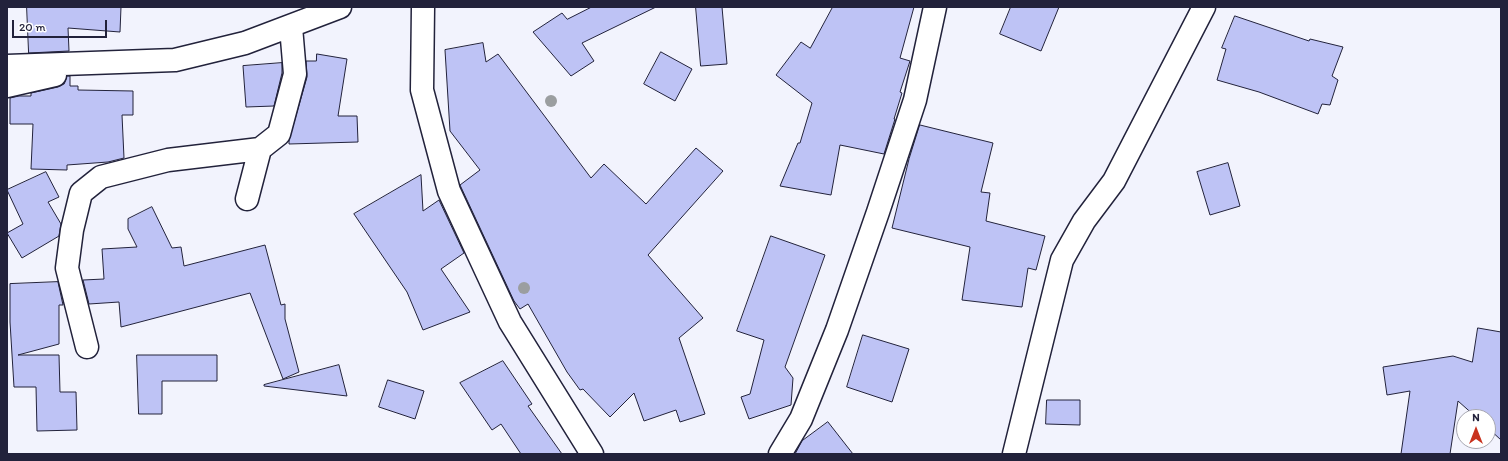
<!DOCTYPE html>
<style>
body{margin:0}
#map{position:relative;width:1508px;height:461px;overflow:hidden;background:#f2f3fd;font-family:Itim,sans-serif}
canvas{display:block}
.frame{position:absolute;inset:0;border:8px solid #22223b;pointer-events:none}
.north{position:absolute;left:1456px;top:409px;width:40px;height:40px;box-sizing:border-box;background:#fff;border:1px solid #a7a7b1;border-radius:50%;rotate:0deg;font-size:11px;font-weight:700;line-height:16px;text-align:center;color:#22223b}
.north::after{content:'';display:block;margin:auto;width:14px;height:18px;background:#c8321e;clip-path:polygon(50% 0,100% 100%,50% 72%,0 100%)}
.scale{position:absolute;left:12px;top:20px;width:95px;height:18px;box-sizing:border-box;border:2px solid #22223b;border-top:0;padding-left:5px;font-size:12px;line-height:14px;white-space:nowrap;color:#22223b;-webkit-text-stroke:3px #fff;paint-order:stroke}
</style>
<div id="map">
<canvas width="1508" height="461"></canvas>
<div class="frame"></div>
<div class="north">N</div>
<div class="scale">20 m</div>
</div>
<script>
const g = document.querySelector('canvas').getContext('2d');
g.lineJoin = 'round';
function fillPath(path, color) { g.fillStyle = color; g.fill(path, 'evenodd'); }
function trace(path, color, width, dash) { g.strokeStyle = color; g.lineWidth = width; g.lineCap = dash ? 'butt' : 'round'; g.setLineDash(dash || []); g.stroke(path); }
const building = new Path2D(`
 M 27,7 L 121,7 L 120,32 L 68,28 L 69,51 L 29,53 Z
 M 592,7 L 656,7 L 582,43 L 594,61 L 571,76 L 533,32 L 562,13 L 567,19 Z
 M 696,7 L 722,7 L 727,64 L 701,66 Z
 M 833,7 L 914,7 L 900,58 L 910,61 L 900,92 L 902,93 L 894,119 L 895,119 L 884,154 L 840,145 L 831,195 L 780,186 L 798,143 L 800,143 L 812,103 L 776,75 L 801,42 L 810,48 Z
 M 1011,7 L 1059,7 L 1041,51 L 1000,34 Z
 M 1235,16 L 1309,41 L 1310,39 L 1343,47 L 1332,76 L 1338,80 L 1330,105 L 1322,104 L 1318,114 L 1259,92 L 1217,80 L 1226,49 L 1222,48 Z
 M 483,43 L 486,62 L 498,54 L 591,178 L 604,164 L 646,204 L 696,148 L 723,171 L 648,255 L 703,318 L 679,338 L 705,414 L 680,422 L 676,410 L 644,421 L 634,393 L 610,417 L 583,389 L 580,390 L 567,372 L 528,304 L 520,309 L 514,301 L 460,185 L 480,170 L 450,131 L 445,50 Z
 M 661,52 L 692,69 L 675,101 L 644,84 Z
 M 317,54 L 347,59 L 338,116 L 357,116 L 358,142 L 289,144 L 289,140 L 307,77 L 306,61 L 316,61 Z
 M 282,63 L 282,73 L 274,106 L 246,107 L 243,66 Z
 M 67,76 L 70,76 L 70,86 L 78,86 L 78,90 L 133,91 L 133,115 L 122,115 L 124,158 L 108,162 L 67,165 L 67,170 L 31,169 L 33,124 L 10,124 L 10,98 L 19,96 L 31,96 L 31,93 L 58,87 L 64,84 Z
 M 920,125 L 993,143 L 981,192 L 990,193 L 986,221 L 1045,236 L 1036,270 L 1028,268 L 1022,307 L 962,300 L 970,247 L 892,228 L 909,159 Z
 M 1228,163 L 1240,206 L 1210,215 L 1197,172 Z
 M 46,172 L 59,197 L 48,202 L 61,224 L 59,236 L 22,258 L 7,233 L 23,224 L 7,190 Z
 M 421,175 L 423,211 L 439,200 L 464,253 L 441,269 L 470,312 L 423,330 L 407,292 L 354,214 Z
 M 152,207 L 172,248 L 181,247 L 184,266 L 265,245 L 281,305 L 285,304 L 285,319 L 299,372 L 283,379 L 250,293 L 121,327 L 119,302 L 89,304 L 83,280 L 104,279 L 102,249 L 137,247 L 128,229 L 128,219 Z
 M 771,236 L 825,255 L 785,367 L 793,378 L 791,405 L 749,419 L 741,397 L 750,394 L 764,340 L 737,331 Z
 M 58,282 L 63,305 L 59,305 L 59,344 L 18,355 L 59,355 L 60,392 L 76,392 L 77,430 L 37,431 L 36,387 L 14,387 L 10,322 L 10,284 Z
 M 1478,328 L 1501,332 L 1501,440 L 1488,428 L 1488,417 L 1476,417 L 1458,401 L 1450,454 L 1401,454 L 1410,391 L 1387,395 L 1383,367 L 1453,356 L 1472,362 Z
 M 863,335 L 909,349 L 892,402 L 847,387 Z
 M 137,355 L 217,355 L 217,381 L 162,381 L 162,414 L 139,414 Z
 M 503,361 L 532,404 L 528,406 L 562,454 L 521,454 L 501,424 L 492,430 L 460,383 Z
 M 339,365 L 347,396 L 264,386 L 264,385 Z
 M 388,380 L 424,391 L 415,419 L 379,407 Z
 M 1047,400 L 1080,400 L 1080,425 L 1046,424 Z
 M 828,422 L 853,454 L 795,454 L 802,441 Z`);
fillPath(building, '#bec3f5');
trace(building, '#22223b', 1);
const street = new Path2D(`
 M 423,7 L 422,90 L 449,191 L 510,322 L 592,454
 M 7,66 L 175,60 L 245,43 L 340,7
 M 7,86 L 55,75
 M 247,199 L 260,149 L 279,134 L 295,74 L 291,27
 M 87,347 L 67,268 L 72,230 L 81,193 L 101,177 L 168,160 L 260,149
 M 780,454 L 801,419 L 837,330 L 878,212 L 915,100 L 935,7
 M 1014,454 L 1062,260 L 1084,221 L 1114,181 L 1204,7`);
trace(street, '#22223b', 25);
trace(street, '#fff', 22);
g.fillStyle = '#9b9ea0';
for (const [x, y] of [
 [551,101],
 [524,288]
]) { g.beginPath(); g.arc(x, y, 6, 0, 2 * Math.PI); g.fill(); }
</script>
